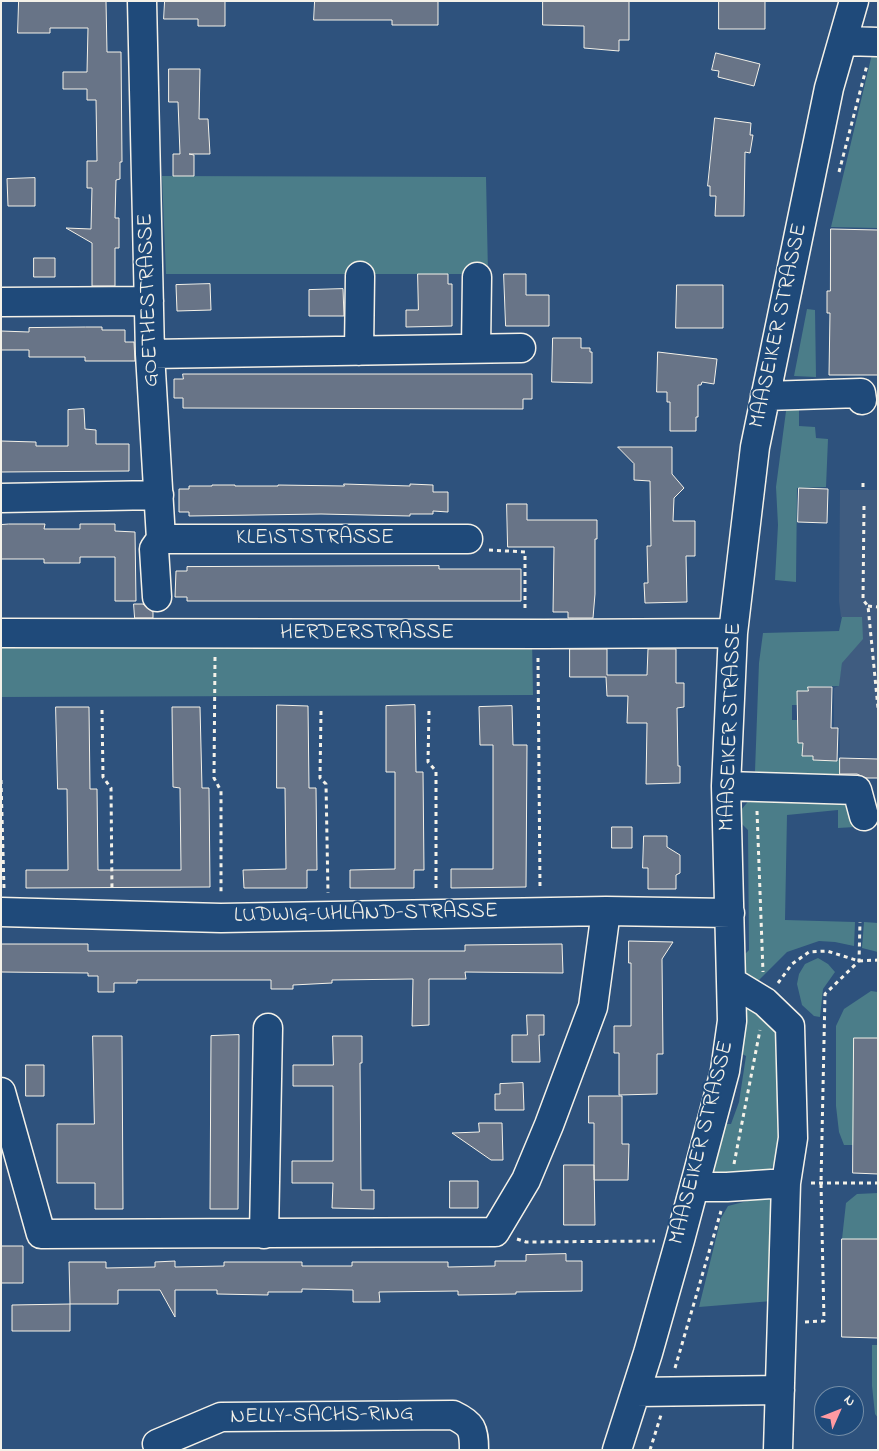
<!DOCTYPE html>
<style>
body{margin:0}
#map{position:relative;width:879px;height:1451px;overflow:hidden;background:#2e527d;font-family:"Indie Flower",sans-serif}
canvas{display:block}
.frame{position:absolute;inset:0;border:2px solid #f4f1e8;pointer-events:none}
.north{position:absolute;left:814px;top:1386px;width:50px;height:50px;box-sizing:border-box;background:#1f4a7a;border:1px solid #748da6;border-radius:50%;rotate:46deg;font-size:14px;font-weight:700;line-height:20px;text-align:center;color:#f4f1e8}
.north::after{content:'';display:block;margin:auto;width:18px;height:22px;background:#ff9aa2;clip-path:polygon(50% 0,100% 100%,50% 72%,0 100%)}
</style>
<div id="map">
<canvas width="879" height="1451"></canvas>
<div class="frame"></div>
<div class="north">N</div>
</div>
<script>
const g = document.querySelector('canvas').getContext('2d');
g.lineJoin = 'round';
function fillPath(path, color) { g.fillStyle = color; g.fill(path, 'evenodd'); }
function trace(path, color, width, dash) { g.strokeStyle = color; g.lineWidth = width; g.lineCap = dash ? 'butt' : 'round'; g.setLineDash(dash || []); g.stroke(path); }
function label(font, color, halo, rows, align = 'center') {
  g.font = font + ' "Indie Flower",sans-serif'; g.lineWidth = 4; g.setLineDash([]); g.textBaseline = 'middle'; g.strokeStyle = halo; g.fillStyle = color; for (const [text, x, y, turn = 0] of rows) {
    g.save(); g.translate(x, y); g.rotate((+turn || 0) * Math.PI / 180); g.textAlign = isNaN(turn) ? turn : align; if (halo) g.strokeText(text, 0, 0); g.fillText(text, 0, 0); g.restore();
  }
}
fillPath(new Path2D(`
 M 840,490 L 878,490 L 878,758 L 840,757 L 840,729 L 834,728 L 834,688 L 838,686 L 842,663 L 862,617 L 841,617 L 839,601 Z`), '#3f5c80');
fillPath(new Path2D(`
 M 872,54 L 878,55 L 878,228 L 831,227 Z
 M 162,176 L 486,177 L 488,274 L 166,274 Z
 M 807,309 L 815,310 L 816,377 L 794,376 Z
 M 788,396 L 809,397 L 808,409 L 799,409 L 799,426 L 815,427 L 816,438 L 828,439 L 826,487 L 797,488 L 796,582 L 775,580 L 778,525 L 776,487 Z
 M 842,617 L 862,617 L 863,639 L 842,663 L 839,686 L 808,687 L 808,691 L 797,691 L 797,705 L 792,705 L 792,720 L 808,720 L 799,743 L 803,743 L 802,756 L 813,756 L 813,760 L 837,761 L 840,758 L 840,777 L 757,776 L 755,771 L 759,663 L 763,633 L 839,631 Z
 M 1,638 L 532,638 L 533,695 L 1,697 Z
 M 751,798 L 844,799 L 855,816 L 855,827 L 838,828 L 838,810 L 787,815 L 785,920 L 855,922 L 854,946 L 835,942 L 819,941 L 787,952 L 758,981 L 747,976 L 742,957 L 749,950 L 748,830 L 738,820 L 741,810 Z
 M 864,922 L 878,923 L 878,952 L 862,948 Z
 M 818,958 L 828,964 L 835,972 L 823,989 L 820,1017 L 814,1016 L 802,1005 L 797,984 L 799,974 L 805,964 Z
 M 871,991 L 878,992 L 878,1038 L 853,1145 L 844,1145 L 839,1132 L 836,1106 L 836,1026 L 844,1009 Z
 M 751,1008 L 782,1033 L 780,1157 L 769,1171 L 710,1178 L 723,1124 L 731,1124 L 739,1102 L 746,1056 L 736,1051 L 744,1009 Z
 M 878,1193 L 878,1239 L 842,1239 L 846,1203 L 857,1194 Z
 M 774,1194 L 772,1301 L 699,1307 L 721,1218 L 728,1206 Z
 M 872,1345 L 878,1345 L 878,1418 L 875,1414 L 872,1386 Z`), '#4b7d89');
const building = new Path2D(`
 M 19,1 L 106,1 L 107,52 L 121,52 L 122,162 L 120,162 L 120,179 L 116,180 L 115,218 L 119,218 L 119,248 L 115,248 L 115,286 L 92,286 L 92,243 L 66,228 L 91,229 L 92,188 L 87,188 L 87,161 L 97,161 L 96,100 L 87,100 L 87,89 L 63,89 L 63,72 L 87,72 L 88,28 L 50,28 L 50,33 L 18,33 Z
 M 165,1 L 225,1 L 225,26 L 198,26 L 198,19 L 164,19 Z
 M 315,1 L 438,1 L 438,25 L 392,25 L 392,20 L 314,20 Z
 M 543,1 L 629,1 L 629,40 L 619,40 L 619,51 L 584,48 L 584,26 L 543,25 Z
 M 719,1 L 765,1 L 765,29 L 719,29 Z
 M 716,53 L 760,64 L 754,86 L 718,77 L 719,71 L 712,70 Z
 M 169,69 L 200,69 L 199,119 L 208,119 L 210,154 L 189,154 L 194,155 L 194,176 L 173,176 L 173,154 L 180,154 L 178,102 L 169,102 Z
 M 715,118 L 751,123 L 750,135 L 753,135 L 750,153 L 745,152 L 744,216 L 715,216 L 716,196 L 710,196 L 710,186 L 708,186 Z
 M 35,178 L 35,206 L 8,206 L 7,179 Z
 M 831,229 L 878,230 L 878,375 L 829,375 L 830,313 L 827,313 L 827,291 L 830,291 Z
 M 34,258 L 55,258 L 55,277 L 34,277 Z
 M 418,274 L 448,274 L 448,284 L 452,284 L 452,326 L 406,327 L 406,310 L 418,310 Z
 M 504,274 L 526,274 L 526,295 L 549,295 L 549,326 L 506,326 Z
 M 210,284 L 211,310 L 177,311 L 176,285 Z
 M 677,285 L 723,285 L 723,328 L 676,328 Z
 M 343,289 L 344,316 L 309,316 L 309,290 Z
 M 86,327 L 102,327 L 102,330 L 125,330 L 125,342 L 134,342 L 135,361 L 85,361 L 85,357 L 29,357 L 29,350 L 1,350 L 1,331 L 29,332 L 29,328 Z
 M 553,338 L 581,338 L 581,348 L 590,348 L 590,352 L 592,352 L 592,383 L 552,382 Z
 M 658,352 L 717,359 L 714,384 L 702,382 L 701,385 L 698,385 L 698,417 L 696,417 L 696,431 L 670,431 L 670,402 L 667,402 L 667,392 L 657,392 Z
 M 183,374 L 532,374 L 532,399 L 523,399 L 523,409 L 183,408 L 183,398 L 174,398 L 174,379 L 183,379 Z
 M 84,409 L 85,429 L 96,430 L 96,444 L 129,444 L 129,471 L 1,472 L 1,441 L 36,442 L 36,446 L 68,446 L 68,410 Z
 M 618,447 L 672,447 L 672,474 L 684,488 L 674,498 L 673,521 L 695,521 L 695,556 L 686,556 L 687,602 L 645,603 L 644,583 L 648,583 L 647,546 L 651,546 L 650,481 L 634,480 L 634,464 Z
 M 344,484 L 410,486 L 410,484 L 433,485 L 433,492 L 448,492 L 448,512 L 433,511 L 433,514 L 410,514 L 410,516 L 321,514 L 189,516 L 189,512 L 179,512 L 179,489 L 189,489 L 189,486 L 212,486 L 212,485 L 235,485 L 235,486 L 278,486 L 278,485 L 344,486 Z
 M 799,488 L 828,489 L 827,523 L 798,522 Z
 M 507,504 L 527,504 L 527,520 L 597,520 L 597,539 L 595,539 L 595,594 L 593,618 L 568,618 L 568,612 L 553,612 L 554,547 L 508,547 Z
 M 9,524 L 45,524 L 44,529 L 80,529 L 80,524 L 115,524 L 115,531 L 135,532 L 136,601 L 115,601 L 115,557 L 80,557 L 80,563 L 44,563 L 44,559 L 1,559 L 1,525 Z
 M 439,566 L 439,569 L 521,569 L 521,601 L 187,601 L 187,597 L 175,597 L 176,571 L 187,571 L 187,567 Z
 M 134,604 L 143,604 L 153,612 L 153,618 L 135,618 Z
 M 570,649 L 607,649 L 607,675 L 647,675 L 648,649 L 676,649 L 676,683 L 684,683 L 684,707 L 677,708 L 678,766 L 680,766 L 680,783 L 646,784 L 647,723 L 627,723 L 628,696 L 607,696 L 606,677 L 570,677 Z
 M 808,687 L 832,687 L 831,728 L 838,728 L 837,761 L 813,760 L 813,756 L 802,756 L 803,743 L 798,743 L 797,691 L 808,691 Z
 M 277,705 L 308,706 L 309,788 L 316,788 L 317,870 L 307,870 L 307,888 L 244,888 L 243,870 L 286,869 L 285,788 L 277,788 Z
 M 415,705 L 416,772 L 423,772 L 424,870 L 414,870 L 414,888 L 350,888 L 350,870 L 395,869 L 395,772 L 386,772 L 386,706 Z
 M 512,706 L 513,745 L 527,745 L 526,887 L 451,888 L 451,869 L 493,869 L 493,745 L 480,745 L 479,707 Z
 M 56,707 L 89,707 L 90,789 L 97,789 L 98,870 L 181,870 L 180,788 L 173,787 L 172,707 L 200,707 L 202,788 L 209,788 L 210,887 L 26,888 L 26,870 L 68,870 L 67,789 L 58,789 Z
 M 840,758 L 878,759 L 878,778 L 866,778 L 857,774 L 840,774 Z
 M 612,827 L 632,827 L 632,848 L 612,848 Z
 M 644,836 L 667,836 L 667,847 L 680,855 L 680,873 L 676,875 L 676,889 L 648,889 L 648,868 L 643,868 Z
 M 629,941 L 673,942 L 662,959 L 663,1054 L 657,1054 L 657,1094 L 619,1095 L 619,1053 L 614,1053 L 614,1026 L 631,1026 L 631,963 L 629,963 Z
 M 1,944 L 88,944 L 88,951 L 465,951 L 465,945 L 562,944 L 563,973 L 465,972 L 466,979 L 429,979 L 429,1025 L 412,1026 L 413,979 L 332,980 L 332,983 L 293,985 L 293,989 L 271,989 L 271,980 L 137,980 L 137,983 L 114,983 L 114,992 L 98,992 L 98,976 L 88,976 L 88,973 L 1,972 Z
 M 527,1015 L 544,1015 L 544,1035 L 539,1035 L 540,1062 L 512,1062 L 512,1035 L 527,1035 Z
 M 239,1035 L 238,1209 L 210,1209 L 211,1036 Z
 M 93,1036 L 122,1036 L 123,1209 L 95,1209 L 95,1183 L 57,1183 L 57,1124 L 94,1124 Z
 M 333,1036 L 362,1036 L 362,1063 L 360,1063 L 361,1190 L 374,1190 L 374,1209 L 332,1208 L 333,1183 L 292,1183 L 292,1161 L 333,1161 L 333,1086 L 293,1086 L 293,1065 L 333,1065 Z
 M 854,1038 L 878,1038 L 878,1174 L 853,1173 Z
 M 26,1065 L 44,1065 L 44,1096 L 26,1096 Z
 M 523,1083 L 524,1110 L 495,1110 L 495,1094 L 500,1094 L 500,1084 Z
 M 589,1096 L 622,1096 L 622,1144 L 629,1144 L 628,1180 L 594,1180 L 594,1123 L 589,1123 Z
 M 479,1123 L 502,1123 L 503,1160 L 491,1160 L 452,1133 L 479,1132 Z
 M 564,1165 L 594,1165 L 595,1225 L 564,1225 Z
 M 450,1181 L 478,1181 L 478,1208 L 450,1208 Z
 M 842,1239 L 878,1239 L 878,1338 L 842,1337 Z
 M 1,1246 L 23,1246 L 23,1283 L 1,1283 Z
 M 566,1254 L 566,1261 L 582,1261 L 582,1291 L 516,1292 L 516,1294 L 458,1295 L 458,1291 L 379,1292 L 380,1302 L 353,1302 L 353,1290 L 302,1289 L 302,1292 L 268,1292 L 268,1295 L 217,1294 L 217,1290 L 175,1290 L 175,1317 L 160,1290 L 118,1290 L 118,1304 L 70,1304 L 70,1331 L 12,1331 L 12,1305 L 70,1304 L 69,1262 L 106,1262 L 106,1268 L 155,1267 L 155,1262 L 175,1261 L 175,1267 L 224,1266 L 224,1262 L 302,1262 L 302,1266 L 352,1266 L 352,1262 L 448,1262 L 448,1267 L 495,1266 L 495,1261 L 526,1261 L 526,1255 Z`);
fillPath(building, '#687487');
trace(building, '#f4f1e8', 1);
const minor = new Path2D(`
 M 142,1 L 150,354 L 161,539 L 154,549 L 157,597
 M 844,41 L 878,42
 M 1,302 L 149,301
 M 476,348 L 477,277
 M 359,351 L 360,276
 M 150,354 L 521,348
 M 765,396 L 861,393 L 862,400
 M 1,498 L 159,495
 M 161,539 L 468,539
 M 1,633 L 544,634 L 733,633
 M 726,786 L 857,790 L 864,816
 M 1,912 L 221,918 L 606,911 L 730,913
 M 732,982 L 765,1002 L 790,1026 L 793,1138 L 786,1183 L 778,1450
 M 1,1092 L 41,1234 L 495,1232 L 526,1180 L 549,1125 L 593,1007 L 606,911
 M 695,1187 L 727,1187 L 786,1183
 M 264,1234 L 268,1028
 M 636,1392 L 780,1390
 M 160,1450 L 157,1444 L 221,1417 L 453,1415 C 472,1424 474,1429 474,1450
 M 617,1450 L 648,1353 L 680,1240 L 725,1071 L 732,1021 L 726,786 L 733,633 L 755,447 L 829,88 L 854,1`);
trace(minor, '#f4f1e8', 31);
trace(new Path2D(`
 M 839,172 L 867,65
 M 863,483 L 863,490
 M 864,506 L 863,600 L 868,606 L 878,708
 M 489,550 L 525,552 L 525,609
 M 868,606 L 878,607
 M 215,657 L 214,778 L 221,791 L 221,894
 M 538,658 L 540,889
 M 102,710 L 103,777 L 111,788 L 112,891
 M 321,711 L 320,778 L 326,784 L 328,893
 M 429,711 L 428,762 L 436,771 L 436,891
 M 1,780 L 4,889
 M 757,811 L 763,972
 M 778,983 L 792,964 L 809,952 L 827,951 L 859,961 L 878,960
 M 734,1164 L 760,1030
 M 811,1183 L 878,1183
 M 517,1239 L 526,1242 L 655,1241
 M 805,1322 L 824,1321 L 821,1183 L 825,994 L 859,961 L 860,922
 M 675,1368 L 721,1211
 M 650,1450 L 661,1415`), '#f4f1e8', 3, [4, 4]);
trace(minor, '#1f4a7a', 28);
label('22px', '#f4f1e8', '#1f4a7a', [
 ["GOETHESTRASSE",150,300,-92],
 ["MAASEIKER STRASSE",780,326,-78],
 ["KLEISTSTRASSE",315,539],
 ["HERDERSTRASSE",367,634],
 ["MAASEIKER STRASSE",732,727,-88],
 ["LUDWIG-UHLAND-STRASSE",366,915,-1],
 ["MAASEIKER STRASSE",703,1143,-76],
 ["NELLY-SACHS-RING",322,1417,-1]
]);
</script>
